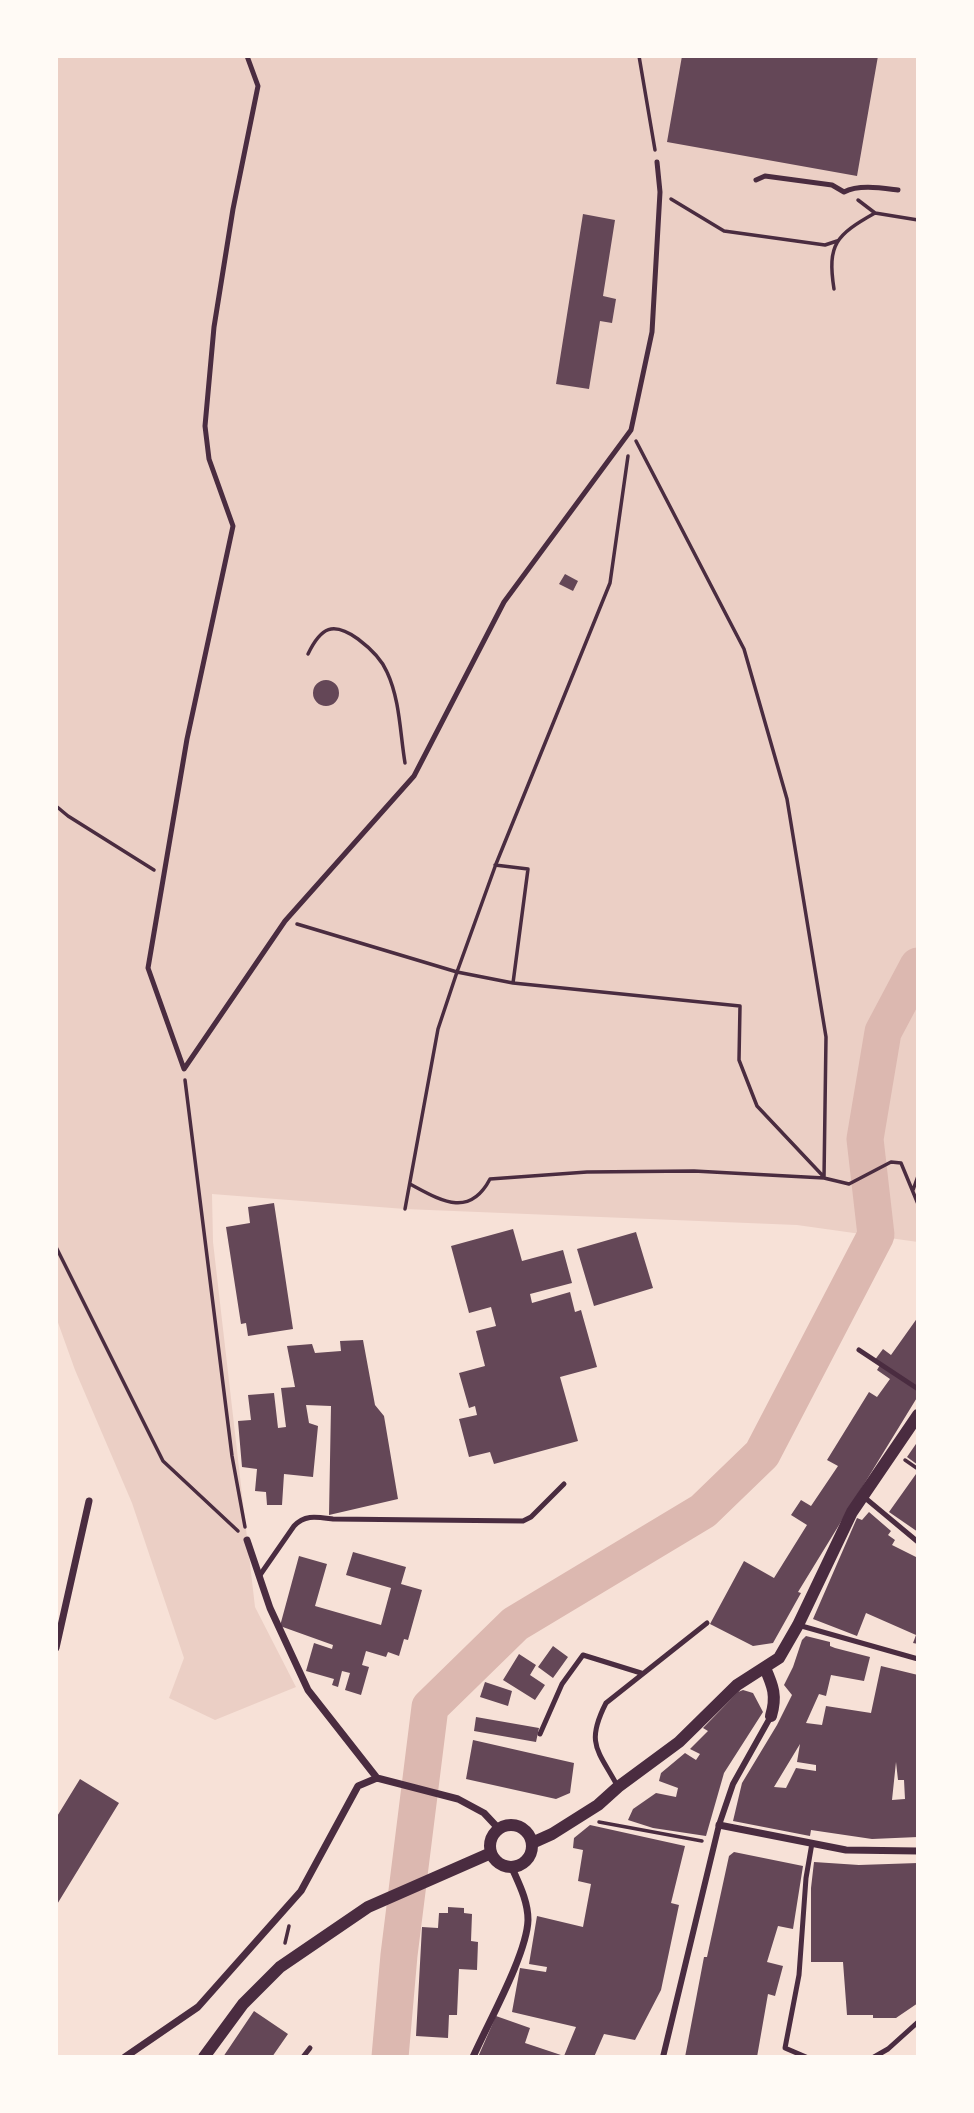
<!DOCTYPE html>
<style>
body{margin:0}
#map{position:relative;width:974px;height:2113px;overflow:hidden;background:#f7e1d7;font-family:Quicksand,sans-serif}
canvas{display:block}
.frame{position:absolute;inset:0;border:58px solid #fffaf5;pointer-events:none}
</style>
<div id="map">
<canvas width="974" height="2113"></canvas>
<div class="frame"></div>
</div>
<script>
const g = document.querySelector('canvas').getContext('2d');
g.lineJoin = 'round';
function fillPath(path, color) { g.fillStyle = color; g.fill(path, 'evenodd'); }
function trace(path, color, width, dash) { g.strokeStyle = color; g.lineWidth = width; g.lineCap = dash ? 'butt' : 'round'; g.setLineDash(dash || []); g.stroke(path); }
fillPath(new Path2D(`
 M 56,56 L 918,56 L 918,1242 L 797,1225 L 405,1209 L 212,1194 L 213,1242 L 255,1607 L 296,1687 L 215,1720 L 169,1698 L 184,1658 L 132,1503 L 75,1370 L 56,1317 Z`), '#ebcfc5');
trace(new Path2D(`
 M 390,2057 L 399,1955 L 430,1707 L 515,1624 L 703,1511 L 762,1454 L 876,1235 L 865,1139 L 883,1032 L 918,966`), '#dcb8b0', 37);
fillPath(new Path2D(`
 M 682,56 L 878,56 L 857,176 L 667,142 Z
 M 583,214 L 615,220 L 603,296 L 616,299 L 612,323 L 600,321 L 589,389 L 556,384 Z
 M 565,574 L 578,581 L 573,591 L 559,584 Z
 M313 693a13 13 0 1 1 26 0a13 13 0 1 1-26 0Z
 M 274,1203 L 293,1329 L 248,1336 L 246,1323 L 241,1324 L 226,1227 L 250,1223 L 248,1207 Z
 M 513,1229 L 522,1261 L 563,1250 L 572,1283 L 530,1294 L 532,1303 L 570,1292 L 575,1312 L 581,1310 L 597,1367 L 560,1377 L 578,1441 L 494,1464 L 490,1452 L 469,1457 L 459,1419 L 477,1415 L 475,1406 L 469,1408 L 459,1373 L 485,1366 L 476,1331 L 496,1326 L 491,1307 L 469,1313 L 451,1246 Z
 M 636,1232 L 653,1288 L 594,1306 L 577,1249 Z
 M 918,1317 L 918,1396 L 798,1592 L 801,1593 L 773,1643 L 753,1646 L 710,1624 L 744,1561 L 774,1578 L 807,1525 L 791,1515 L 801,1500 L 811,1506 L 838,1466 L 827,1460 L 869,1392 L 877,1397 L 890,1379 L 877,1370 L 880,1365 L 874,1361 L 883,1349 L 891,1355 Z
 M 363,1340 L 375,1405 L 384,1416 L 398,1499 L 329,1515 L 331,1406 L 306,1405 L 309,1423 L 318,1426 L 313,1477 L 284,1474 L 282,1505 L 267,1505 L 266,1492 L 255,1491 L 257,1469 L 242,1467 L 238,1421 L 251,1420 L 248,1395 L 274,1393 L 278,1428 L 286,1427 L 281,1388 L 295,1387 L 287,1346 L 312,1344 L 315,1353 L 341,1351 L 340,1341 Z
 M 918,1441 L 918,1465 L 907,1457 Z
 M 916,1474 L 918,1475 L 918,1532 L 889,1512 Z
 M 869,1512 L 891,1531 L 888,1535 L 895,1540 L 892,1545 L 918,1558 L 918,1644 L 913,1643 L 916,1635 L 866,1613 L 857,1636 L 813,1619 L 857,1518 L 862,1520 Z
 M 353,1552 L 406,1567 L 401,1584 L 422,1590 L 408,1640 L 404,1639 L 399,1656 L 388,1652 L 386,1657 L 366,1651 L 362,1665 L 369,1667 L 361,1695 L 345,1690 L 350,1673 L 342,1671 L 338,1687 L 332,1685 L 334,1679 L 306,1671 L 314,1643 L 332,1649 L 333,1645 L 280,1626 L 299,1556 L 327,1564 L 315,1606 L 381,1625 L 391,1588 L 346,1575 Z
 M 806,1636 L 830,1642 L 830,1646 L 835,1648 L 870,1657 L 864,1681 L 831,1675 L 826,1696 L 819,1694 L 806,1723 L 822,1725 L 826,1706 L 871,1713 L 881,1666 L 918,1675 L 918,1837 L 872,1839 L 811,1830 L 810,1836 L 733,1821 L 742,1783 L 777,1725 L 792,1695 L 784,1685 L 793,1667 L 802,1640 ZM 800,1744 L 797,1762 L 816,1765 L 816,1771 L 796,1768 L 786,1788 L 774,1787 ZM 896,1762 L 898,1780 L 904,1780 L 905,1799 L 892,1800 Z
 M 553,1646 L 568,1657 L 553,1678 L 538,1667 Z
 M 519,1654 L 536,1665 L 530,1675 L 545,1685 L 535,1700 L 503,1680 Z
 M 485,1682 L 512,1691 L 508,1706 L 480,1697 Z
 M 743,1690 L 753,1693 L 763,1712 L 724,1773 L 706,1836 L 653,1828 L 628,1820 L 633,1809 L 656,1793 L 676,1797 L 678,1788 L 659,1781 L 661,1773 L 685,1753 L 696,1760 L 700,1754 L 690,1749 L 708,1731 L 703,1728 L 738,1692 Z
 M 476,1717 L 539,1728 L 536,1742 L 474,1731 Z
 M 473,1740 L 574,1763 L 570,1793 L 556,1799 L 466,1779 Z
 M 80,1779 L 119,1803 L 56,1906 L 56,1818 Z
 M 590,1825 L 685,1846 L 671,1903 L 679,1905 L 661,1990 L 635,2040 L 604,2034 L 594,2057 L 478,2057 L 496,2016 L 530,2028 L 525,2043 L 564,2056 L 576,2027 L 512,2012 L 520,1968 L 546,1972 L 547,1967 L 529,1964 L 537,1916 L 583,1927 L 591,1884 L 578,1881 L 583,1850 L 573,1848 L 574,1838 Z
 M 734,1852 L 803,1866 L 793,1929 L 778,1926 L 767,1962 L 783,1966 L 775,1996 L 768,1994 L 757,2057 L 685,2057 L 704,1957 L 707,1957 L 729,1856 Z
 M 814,1862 L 859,1865 L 918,1863 L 918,2003 L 896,2018 L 873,2018 L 873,2015 L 847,2015 L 843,1962 L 811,1962 L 811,1888 Z
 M 448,1907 L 464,1908 L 464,1913 L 472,1914 L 471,1941 L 478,1942 L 477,1970 L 459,1969 L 457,2015 L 449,2015 L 448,2038 L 416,2036 L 422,1927 L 438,1928 L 439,1913 L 448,1913 Z
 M 254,2011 L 288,2034 L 272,2057 L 223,2057 Z`), '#644757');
trace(new Path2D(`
 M 639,56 L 655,150
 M 671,199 L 724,231 L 825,245 L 837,241
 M 858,200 L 875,213 L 918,220
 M 834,289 C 827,244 836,235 875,213
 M 636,441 L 744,649 L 787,799 L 826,1037 L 824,1178 L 849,1184 L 891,1162 L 901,1163 L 918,1204
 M 308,654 C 321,627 333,621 358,639 C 370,648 381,658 387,672 C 400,700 400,733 405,763
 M 56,806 L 68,816 L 154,870
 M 495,865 L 528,869 L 513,983 L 740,1006 L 739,1060 L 757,1106 L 823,1176
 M 297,924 L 457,972 L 513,983
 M 185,1080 L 232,1456 L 245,1527
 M 410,1184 C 440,1200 469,1219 490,1179 L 587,1172 L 694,1171 L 824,1178
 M 913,1190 L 918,1176
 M 405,1209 L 438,1029 L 457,972 L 496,864 L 610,583 L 628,456
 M 56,1247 L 163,1461 L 238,1531
 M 905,1460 L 918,1469
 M 599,1822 L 702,1841
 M 285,1943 L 289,1926`), '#4a2c40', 3.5);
trace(new Path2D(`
 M 247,56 L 258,86 L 233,209 L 214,327 L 205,426 L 209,459 L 233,526 L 187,739 L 148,968 L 184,1069 L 285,921 L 414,776 L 504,602 L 631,430 L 652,332 L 660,192 L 657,162
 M 756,180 L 765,176 L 832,185 L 844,192 C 859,184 882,188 898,190
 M 859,1350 L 918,1389
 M 864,1497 L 918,1542
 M 260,1575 L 294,1526 C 305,1514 317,1517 333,1519 L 523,1521 L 531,1517 L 564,1484
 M 798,1625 L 918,1659
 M 540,1734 L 562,1684 L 583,1655 L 641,1673
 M 618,1787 C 598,1750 585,1744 606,1703 L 707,1623
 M 303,2057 L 310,2048
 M 806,2057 L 785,2048 L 799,1975 L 806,1878 L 812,1843
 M 874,2057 L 888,2049 L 918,2022`), '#4a2c40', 5);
trace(new Path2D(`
 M 663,2057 L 719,1825 L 733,1784 L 771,1716`), '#4a2c40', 6);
trace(new Path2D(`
 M 247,1540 L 270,1608 L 308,1690 L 377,1778
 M 56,1648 L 89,1501
 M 377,1778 L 458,1799 L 484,1813 L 499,1829
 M 719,1825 L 846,1850 L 918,1851
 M 125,2057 L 198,2007 L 301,1891 L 358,1786 L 377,1778
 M 473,2057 C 488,2023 527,1954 528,1920 C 528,1901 519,1884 512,1868`), '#4a2c40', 7);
trace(new Path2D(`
 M 765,1668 C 773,1686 777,1696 771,1716
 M490 1846a21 21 0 1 1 42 0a21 21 0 1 1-42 0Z
 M 532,1843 L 552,1834 L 598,1805 L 618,1787 L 679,1742 L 737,1685 L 779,1658 L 798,1625 L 852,1512 L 918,1415
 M 204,2057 L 243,2004 L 280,1967 L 368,1907 L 491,1853`), '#4a2c40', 12);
</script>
